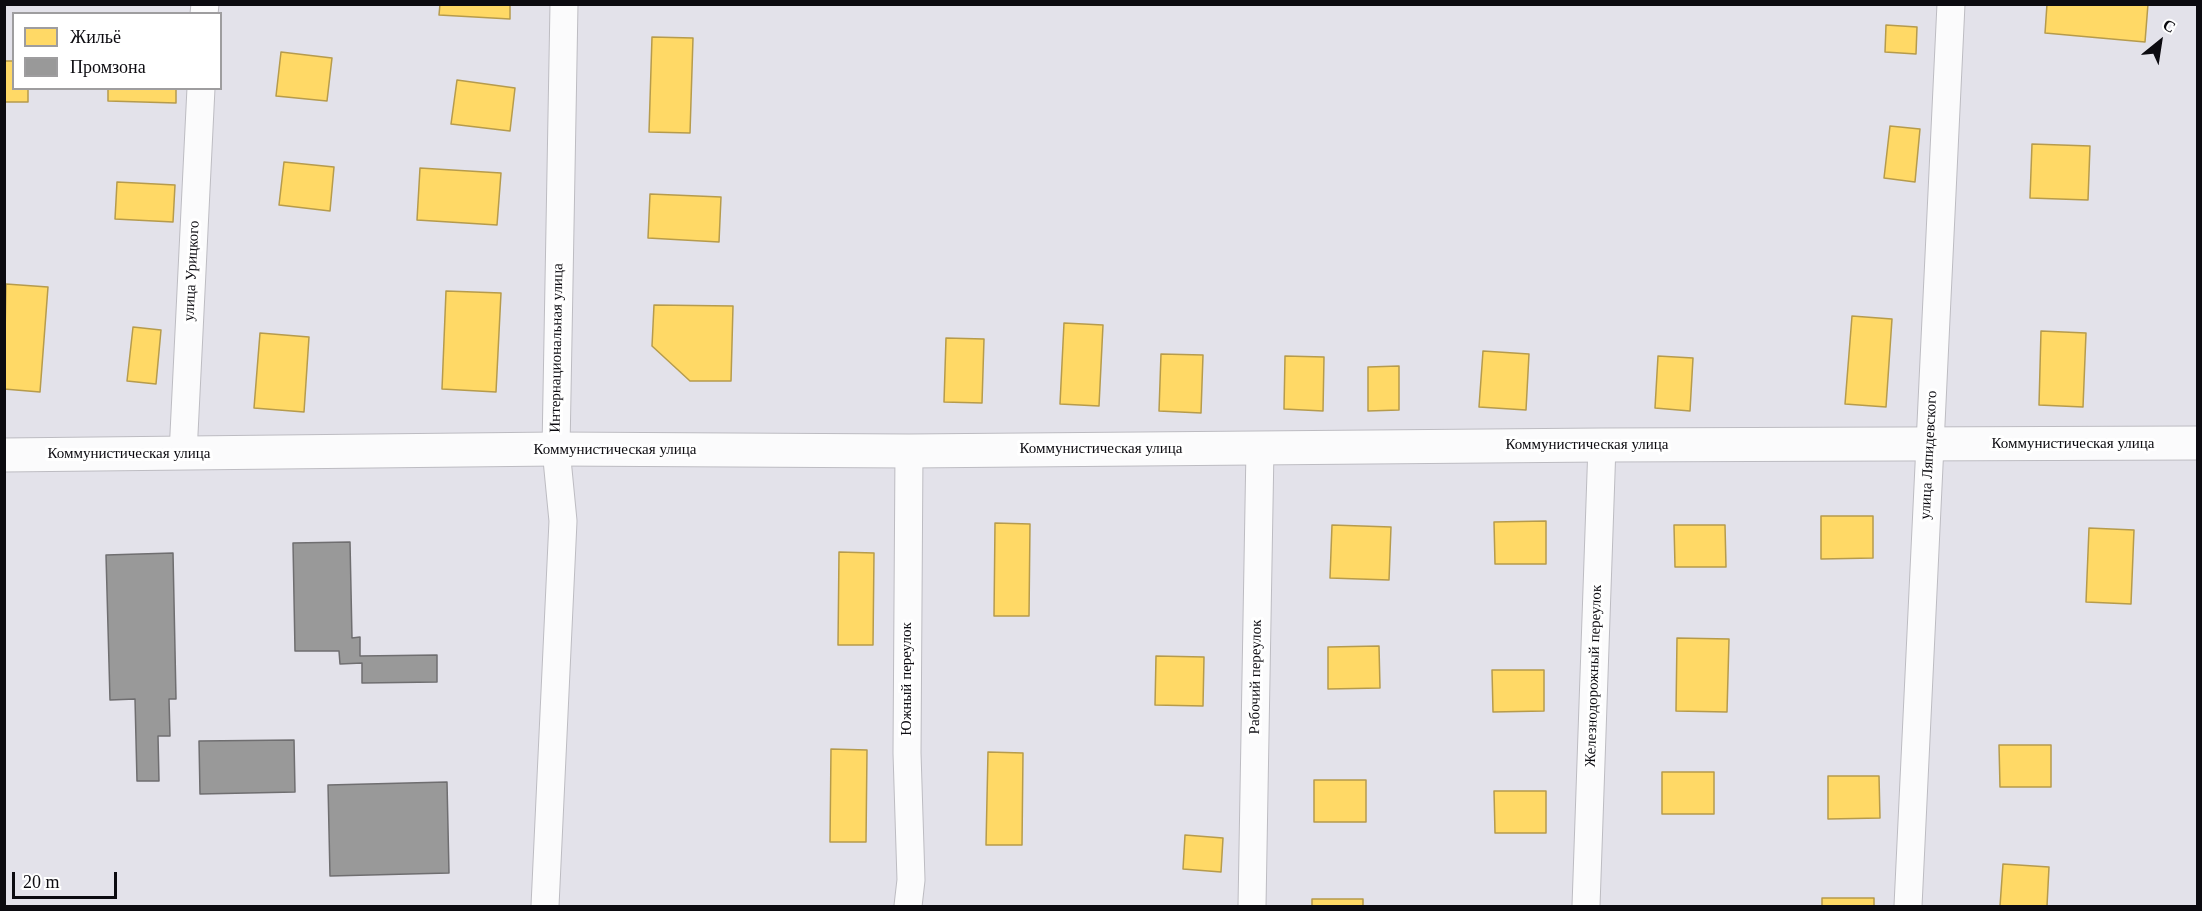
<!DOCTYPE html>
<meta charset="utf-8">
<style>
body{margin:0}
#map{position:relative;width:2202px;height:911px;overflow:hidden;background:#e3e2ea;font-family:"Times New Roman",serif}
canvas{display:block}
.frame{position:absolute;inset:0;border:6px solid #0c0b10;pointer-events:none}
.legend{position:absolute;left:12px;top:12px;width:210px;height:78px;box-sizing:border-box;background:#fff;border:2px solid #9e9d9f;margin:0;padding:8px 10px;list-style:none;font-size:18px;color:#0c0b10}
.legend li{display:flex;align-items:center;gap:12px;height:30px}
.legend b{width:30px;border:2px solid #9e9d9f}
.north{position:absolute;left:2130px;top:12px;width:60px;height:60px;-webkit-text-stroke:4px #fff;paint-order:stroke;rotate:30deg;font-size:16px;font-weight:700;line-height:24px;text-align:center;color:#0c0b10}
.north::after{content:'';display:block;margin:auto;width:21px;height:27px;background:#0c0b10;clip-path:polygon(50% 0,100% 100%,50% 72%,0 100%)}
.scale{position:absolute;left:12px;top:872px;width:105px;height:27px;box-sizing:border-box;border:3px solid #0c0b10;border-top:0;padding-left:8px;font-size:18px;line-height:21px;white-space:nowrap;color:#0c0b10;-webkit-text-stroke:4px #fff;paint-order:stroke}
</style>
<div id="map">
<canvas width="2202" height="911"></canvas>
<div class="frame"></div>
<ul class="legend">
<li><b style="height:16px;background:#ffd966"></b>Жильё</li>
<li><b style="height:16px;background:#999"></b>Промзона</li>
</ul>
<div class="north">С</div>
<div class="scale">20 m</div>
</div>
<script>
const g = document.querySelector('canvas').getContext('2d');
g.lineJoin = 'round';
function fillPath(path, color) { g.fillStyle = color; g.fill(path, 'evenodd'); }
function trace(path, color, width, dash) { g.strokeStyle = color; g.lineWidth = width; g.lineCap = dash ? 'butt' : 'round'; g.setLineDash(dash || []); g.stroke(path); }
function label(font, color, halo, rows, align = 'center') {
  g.font = font + ' "Times New Roman",serif'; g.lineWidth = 6; g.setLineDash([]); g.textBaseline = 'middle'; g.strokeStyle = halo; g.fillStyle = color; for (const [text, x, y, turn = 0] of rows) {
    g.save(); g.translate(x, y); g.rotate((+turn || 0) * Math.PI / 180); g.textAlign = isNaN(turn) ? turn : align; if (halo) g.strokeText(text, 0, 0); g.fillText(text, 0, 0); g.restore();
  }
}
const homes = new Path2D(`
 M 440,4 L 510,4 L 510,19 L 439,15 Z
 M 2047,4 L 2148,4 L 2145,42 L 2045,33 Z
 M 1886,25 L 1917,27 L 1916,54 L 1885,52 Z
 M 652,37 L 693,38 L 690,133 L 649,132 Z
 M 281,52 L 332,58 L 327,101 L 276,96 Z
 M 4,61 L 14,61 L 14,88 L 28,88 L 28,102 L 4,102 Z
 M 457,80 L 515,88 L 510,131 L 451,124 Z
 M 108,88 L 176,88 L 176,103 L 108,101 Z
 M 1890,126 L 1920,129 L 1915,182 L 1884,178 Z
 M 2032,144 L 2090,146 L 2088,200 L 2030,198 Z
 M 284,162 L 334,167 L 330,211 L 279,205 Z
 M 420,168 L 501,173 L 497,225 L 417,220 Z
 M 117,182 L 175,185 L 173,222 L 115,219 Z
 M 650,194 L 721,197 L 719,242 L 648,238 Z
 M 6,284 L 48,287 L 40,392 L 4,389 Z
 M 446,291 L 501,293 L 496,392 L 442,389 Z
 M 654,305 L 733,306 L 731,381 L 690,381 L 652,346 Z
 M 1852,316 L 1892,319 L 1886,407 L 1845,404 Z
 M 1064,323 L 1103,325 L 1099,406 L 1060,404 Z
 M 133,327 L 161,330 L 156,384 L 127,381 Z
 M 2041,331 L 2086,333 L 2083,407 L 2039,405 Z
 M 260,333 L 309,337 L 304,412 L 254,408 Z
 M 946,338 L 984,339 L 982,403 L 944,402 Z
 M 1483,351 L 1529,354 L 1526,410 L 1479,407 Z
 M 1161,354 L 1203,355 L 1201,413 L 1159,411 Z
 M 1285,356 L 1324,357 L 1323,411 L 1284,409 Z
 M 1658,356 L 1693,358 L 1690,411 L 1655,408 Z
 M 1399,366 L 1399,410 L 1368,411 L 1368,367 Z
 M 1821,516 L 1873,516 L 1873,558 L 1821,559 Z
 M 1546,521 L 1546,564 L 1495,564 L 1494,522 Z
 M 995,523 L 1030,524 L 1029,616 L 994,616 Z
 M 1332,525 L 1391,527 L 1389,580 L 1330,578 Z
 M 1674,525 L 1725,525 L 1726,567 L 1675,567 Z
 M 2089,528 L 2134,530 L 2131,604 L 2086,602 Z
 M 839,552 L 874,553 L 873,645 L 838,645 Z
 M 1677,638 L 1729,639 L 1727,712 L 1676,711 Z
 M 1379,646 L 1380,688 L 1328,689 L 1328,647 Z
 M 1156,656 L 1204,657 L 1203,706 L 1155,705 Z
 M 1492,670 L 1544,670 L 1544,711 L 1493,712 Z
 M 1999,745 L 2051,745 L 2051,787 L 2000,787 Z
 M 831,749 L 867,750 L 866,842 L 830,842 Z
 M 988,752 L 1023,753 L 1022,845 L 986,845 Z
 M 1662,772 L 1714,772 L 1714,814 L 1662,814 Z
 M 1828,776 L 1879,776 L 1880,818 L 1828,819 Z
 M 1314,780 L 1366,780 L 1366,822 L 1314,822 Z
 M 1494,791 L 1546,791 L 1546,833 L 1495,833 Z
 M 1185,835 L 1223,838 L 1221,872 L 1183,869 Z
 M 2003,864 L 2049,867 L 2047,906 L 2000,906 Z
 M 1822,898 L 1874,898 L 1874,906 L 1822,906 Z
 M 1312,899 L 1363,899 L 1363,906 L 1312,906 Z`);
fillPath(homes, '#ffd966');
trace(homes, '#b69b4c', 1.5);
const industry = new Path2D(`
 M 350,542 L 352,638 L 360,637 L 360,656 L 437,655 L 437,682 L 362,683 L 362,663 L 340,664 L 339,651 L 295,651 L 293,543 Z
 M 173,553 L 176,699 L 169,699 L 170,736 L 158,736 L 159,781 L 137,781 L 135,699 L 110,700 L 106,555 Z
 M 294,740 L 295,792 L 200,794 L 199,741 Z
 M 447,782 L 449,873 L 330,876 L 328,785 Z`);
fillPath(industry, '#999');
trace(industry, '#6f6e70', 1.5);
const street = new Path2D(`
 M 204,14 L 205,4
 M 183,454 L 201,88
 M 545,906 L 563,521 L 556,449 L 564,4
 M 908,906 L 911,880 L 907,753 L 909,451
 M 1252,906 L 1260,448
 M 1586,906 L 1602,445
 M 1908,906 L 1951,4`);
const secondary = new Path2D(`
 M 4,455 L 556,449 L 909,451 L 1602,445 L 2198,443`);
trace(street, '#bdbcc2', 29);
trace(secondary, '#bdbcc2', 35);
trace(street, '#fbfbfc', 27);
trace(secondary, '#fbfbfc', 33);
label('15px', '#0c0b10', '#fff', [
 ["улица Урицкого",192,271,-87],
 ["Интернациональная улица",557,348,-89],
 ["Коммунистическая улица",2073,444],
 ["Коммунистическая улица",1587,445],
 ["Коммунистическая улица",1101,449],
 ["Коммунистическая улица",615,450],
 ["Коммунистическая улица",129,454],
 ["улица Ляпидевского",1929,455,-87],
 ["Железнодорожный переулок",1594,676,-88],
 ["Рабочий переулок",1256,677,-89],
 ["Южный переулок",907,679,-90]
]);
</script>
